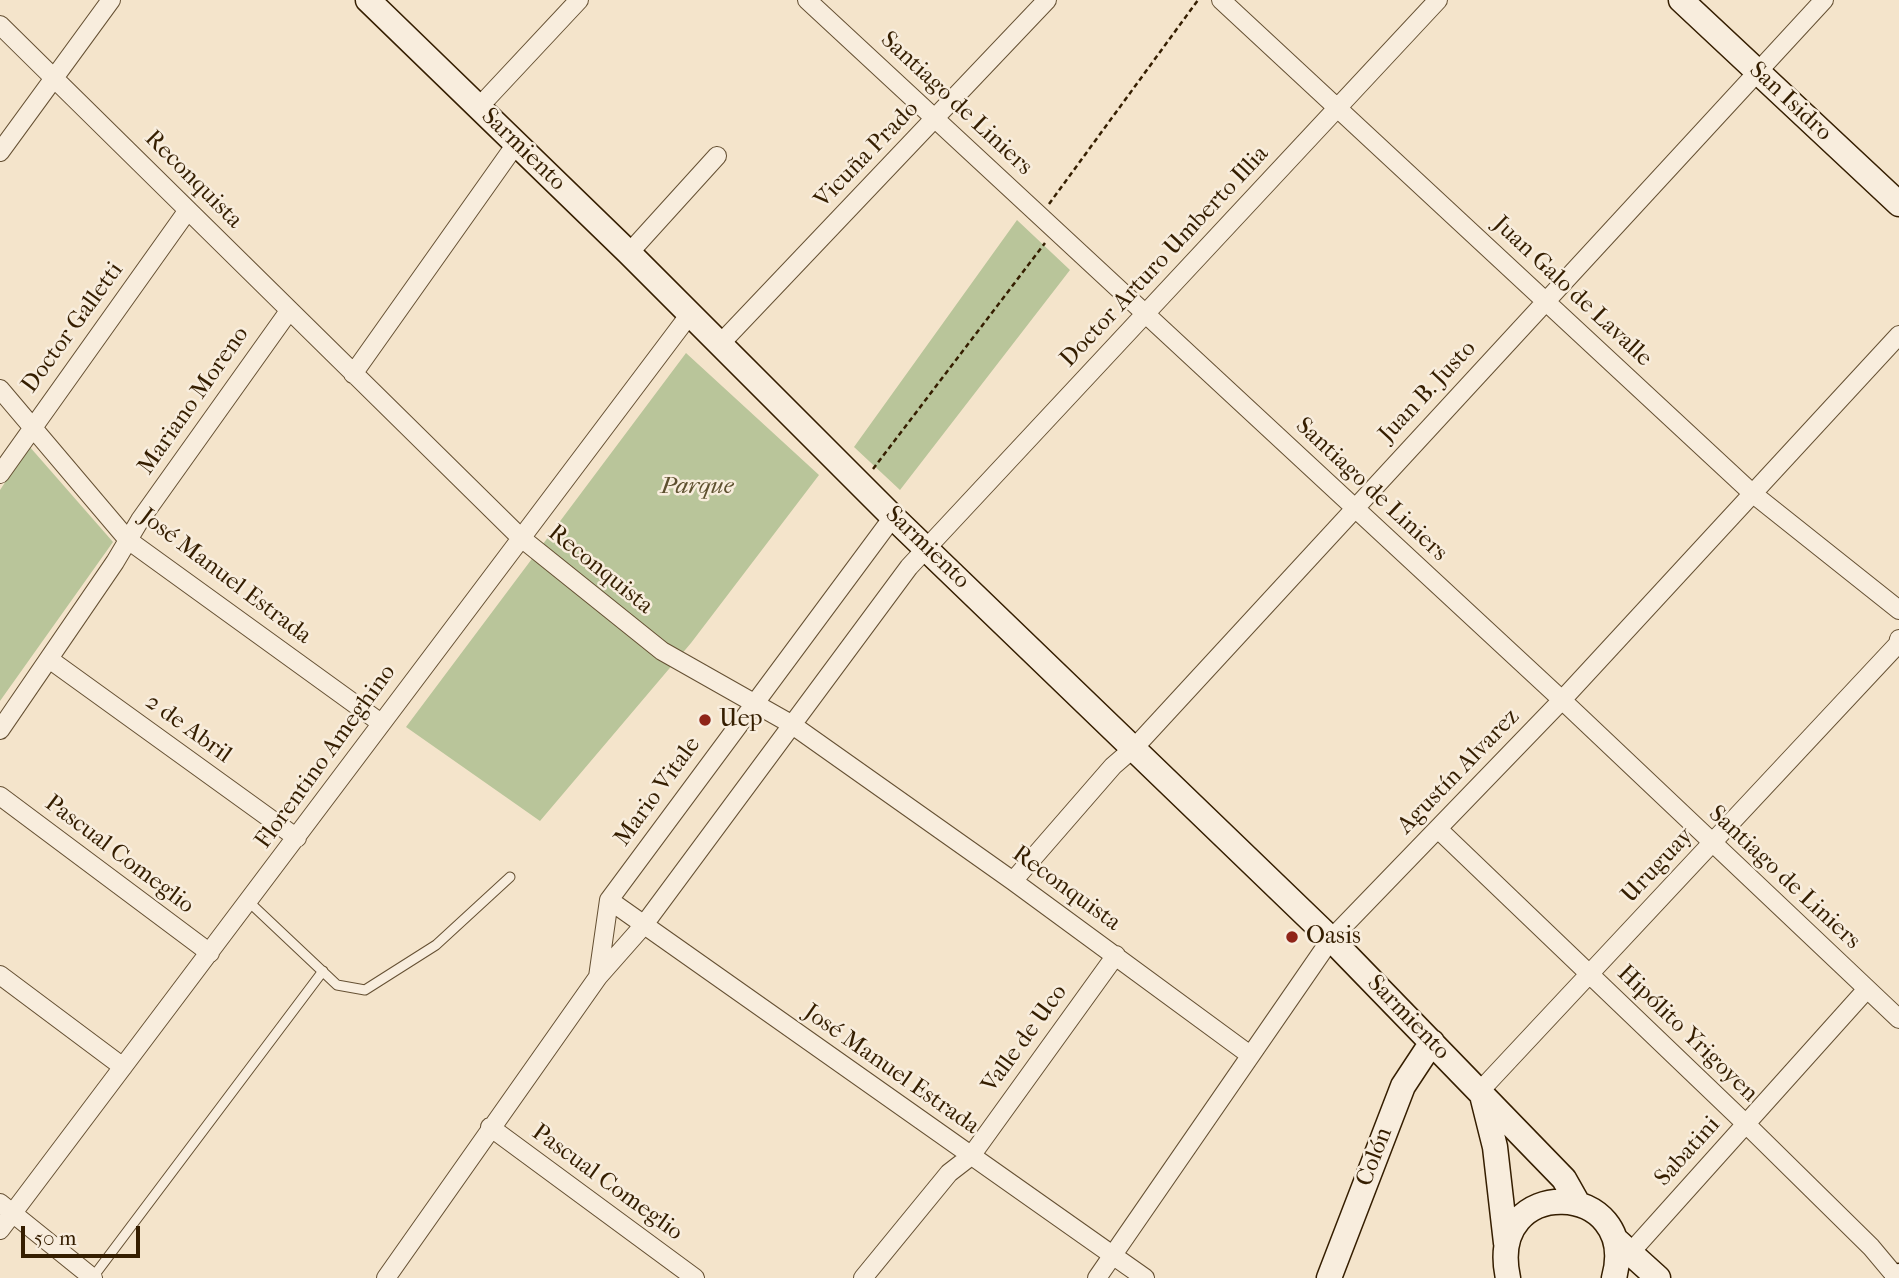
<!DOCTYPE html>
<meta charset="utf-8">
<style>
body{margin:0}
#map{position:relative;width:1899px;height:1278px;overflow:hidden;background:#f4e4cb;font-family:"IM FELL French Canon",serif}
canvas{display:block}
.scale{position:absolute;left:21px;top:1226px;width:119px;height:32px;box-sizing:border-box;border:4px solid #351e00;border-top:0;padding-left:9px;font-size:21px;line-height:24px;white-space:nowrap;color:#351e00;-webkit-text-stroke:5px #f8eddd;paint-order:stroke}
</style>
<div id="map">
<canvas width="1899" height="1278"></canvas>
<div class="scale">50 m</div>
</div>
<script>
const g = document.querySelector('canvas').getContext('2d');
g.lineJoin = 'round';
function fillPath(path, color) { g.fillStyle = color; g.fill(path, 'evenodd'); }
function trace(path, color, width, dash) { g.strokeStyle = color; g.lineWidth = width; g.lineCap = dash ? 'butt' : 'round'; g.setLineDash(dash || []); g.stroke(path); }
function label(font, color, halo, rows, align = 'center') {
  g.font = font + ' "IM FELL French Canon",serif'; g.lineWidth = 5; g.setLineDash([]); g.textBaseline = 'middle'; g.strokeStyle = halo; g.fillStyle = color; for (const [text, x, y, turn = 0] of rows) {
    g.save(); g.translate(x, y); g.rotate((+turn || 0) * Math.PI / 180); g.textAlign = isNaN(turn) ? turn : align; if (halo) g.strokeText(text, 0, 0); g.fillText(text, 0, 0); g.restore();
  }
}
fillPath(new Path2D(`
 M 1017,220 L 1070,270 L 900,490 L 854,447 Z
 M 686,353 L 819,475 L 691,643 L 540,821 L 406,727 Z
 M 29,446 L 113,542 L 0,701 L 0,490 Z`), '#b9c59a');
const lane = new Path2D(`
 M 249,902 L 337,985 L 365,990 L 436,945 L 510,877
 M 93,1277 L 323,971`);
const street = new Path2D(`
 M 807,0 L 1562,700 L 1899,1019
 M 1221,0 L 1752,493 L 1899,610
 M 0,25 L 520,537 L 662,651 L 791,724 L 1013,881 L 1250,1055
 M 478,108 L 579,0
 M 0,152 L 111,0
 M 629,253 L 717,156
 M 721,343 L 1047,0
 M 353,374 L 516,144
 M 0,389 L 128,540 L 381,723
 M 0,474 L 188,210
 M 49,659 L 297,838
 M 0,730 L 115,562 L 140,520 L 289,311
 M 0,796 L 210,953
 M 1438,829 L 1746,1124 L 1871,1247 L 1897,1278
 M 1013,881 L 1113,766 L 1135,747 L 1824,0
 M 609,900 L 1145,1278
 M 0,975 L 123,1067
 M 598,977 L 609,900 L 893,517
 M 1478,1093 L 1898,644 L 1899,639
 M 490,1127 L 695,1278
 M 0,1203 L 93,1278
 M 0,1230 L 690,314
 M 1630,1253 L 1867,989
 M 386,1278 L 598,977 L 643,926 L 909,567 L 1438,0
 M 863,1278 L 949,1173 L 971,1156 L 1116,955
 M 1097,1278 L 1331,939 L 1562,700 L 1899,335`);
const secondary = new Path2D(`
 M 368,0 L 629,253 L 893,517 L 1331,939 L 1564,1179 L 1577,1202
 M 1681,0 L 1899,204
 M 1483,1099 L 1495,1147 L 1506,1243
 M 1616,1240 L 1658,1278
 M 1329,1278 L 1403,1086 L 1432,1042
 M 1508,1278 C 1485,1173 1641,1180 1614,1278
 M 1898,1278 L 1899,1276`);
trace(lane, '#655033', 11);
trace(street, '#655033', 20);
trace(secondary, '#351e00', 27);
trace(new Path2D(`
 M 1049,204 L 1198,0
 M 873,469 L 1045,243`), '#351e00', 2.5, [5, 3.5]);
trace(lane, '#f8eddd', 9);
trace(street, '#f8eddd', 18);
trace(secondary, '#f8eddd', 24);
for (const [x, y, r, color] of [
 [705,720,7,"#8f2418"],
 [1292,937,7,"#8f2418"]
]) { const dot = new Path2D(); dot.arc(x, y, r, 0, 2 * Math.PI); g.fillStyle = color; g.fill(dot); trace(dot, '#f8eddd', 2.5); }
label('24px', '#351e00', '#f8eddd', [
 ["San Isidro",1790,102,43],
 ["Santiago de Liniers",956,104,43],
 ["Sarmiento",523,150,44],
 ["Vicuña Prado",867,155,-46],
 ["Reconquista",193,180,45],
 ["Doctor Arturo Umberto Illia",1165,257,-47],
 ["Juan Galo de Lavalle",1572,292,43],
 ["Doctor Galletti",73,328,-54],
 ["Juan B. Justo",1428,392,-47],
 ["Mariano Moreno",194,401,-55],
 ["Santiago de Liniers",1371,490,43],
 ["Sarmiento",927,548,44],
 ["Reconquista",600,570,39],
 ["José Manuel Estrada",225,577,37],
 ["2 de Abril",188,729,36],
 ["Florentino Ameghino",326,757,-54],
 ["Agustín Alvarez",1459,772,-46],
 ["Mario Vitale",658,792,-54],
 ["Pascual Comeglio",119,855,37],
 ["Uruguay",1658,866,-47],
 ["Santiago de Liniers",1784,878,43],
 ["Reconquista",1066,889,36],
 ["Sarmiento",1408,1018,46],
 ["Hipólito Yrigoyen",1687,1034,44],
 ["Valle de Uco",1025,1039,-54],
 ["José Manuel Estrada",891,1070,35],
 ["Sabatini",1688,1152,-48],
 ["Colón",1375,1157,-69],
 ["Pascual Comeglio",607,1183,36]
]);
label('italic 24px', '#5d502e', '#f8eddd', [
 ["Parque",697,487]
]);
label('24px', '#351e00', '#f8eddd', [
 ["Uep",719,720],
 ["Oasis",1306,937]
], 'left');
</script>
